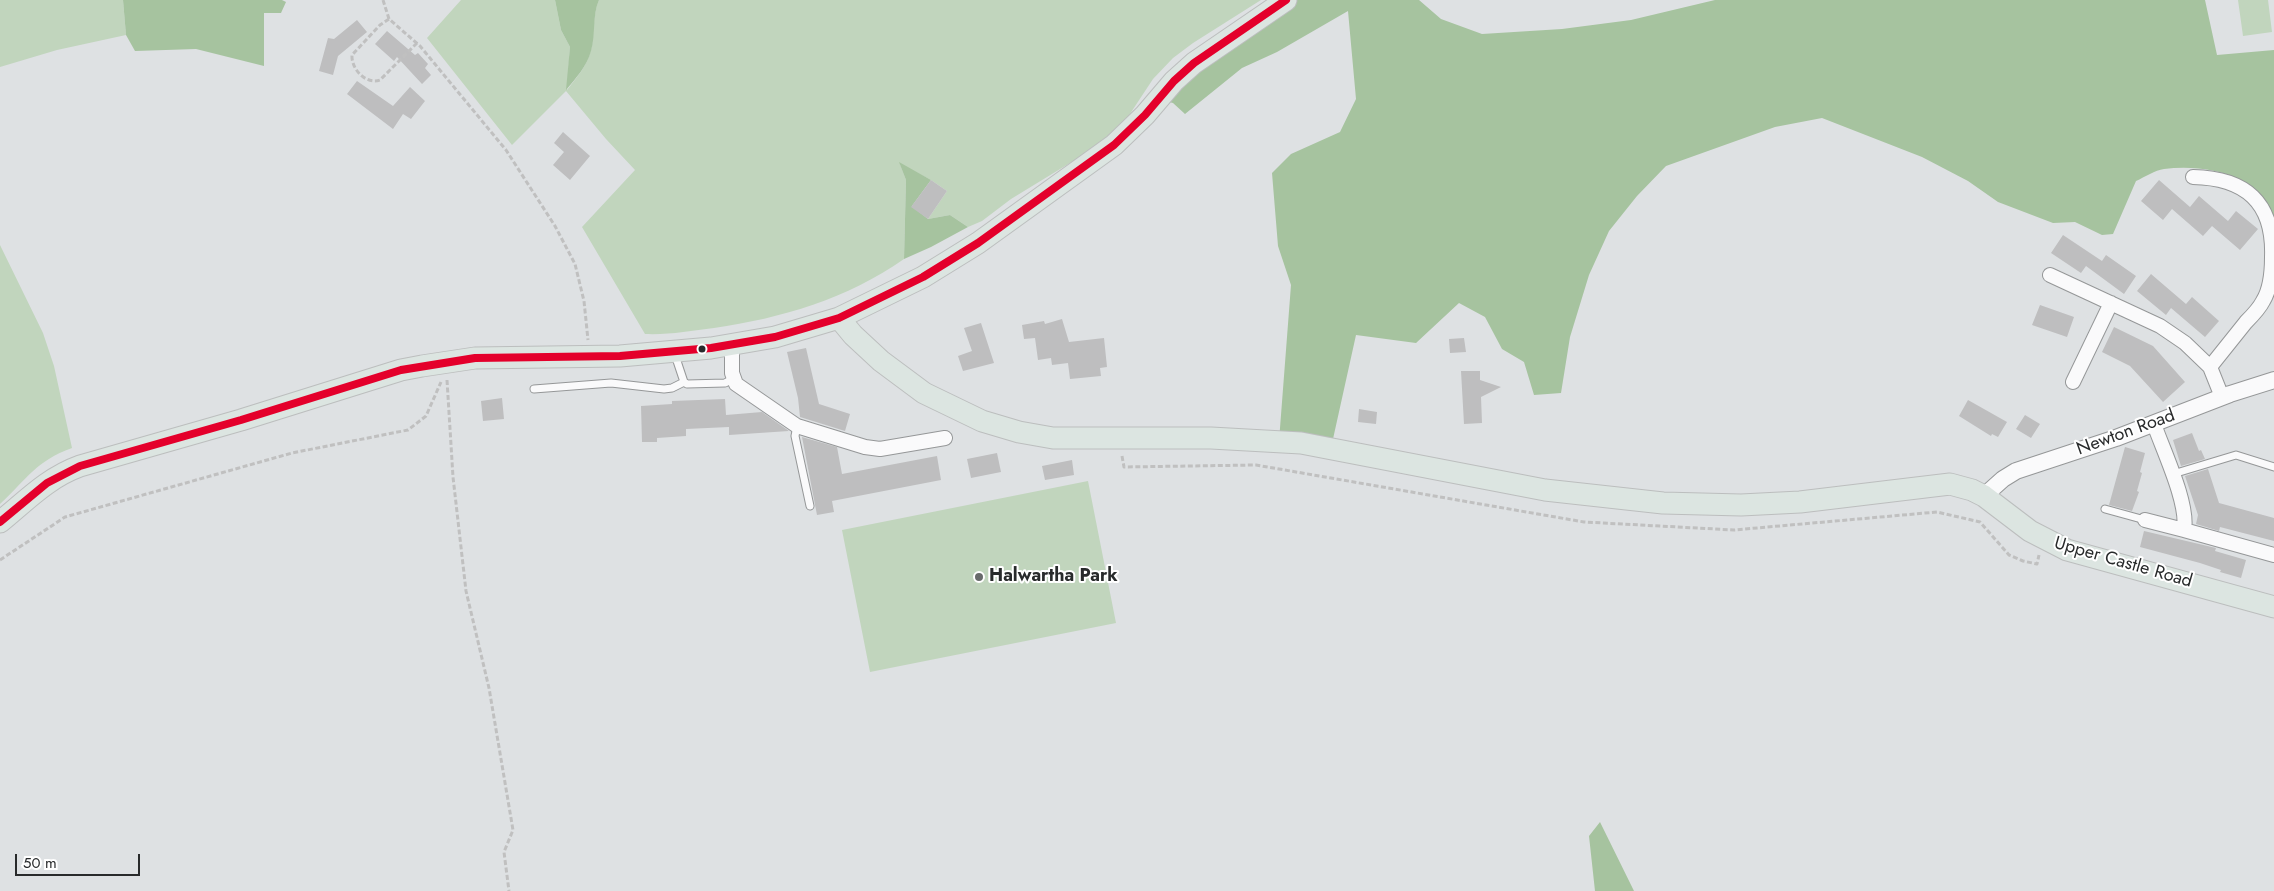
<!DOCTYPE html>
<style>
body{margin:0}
#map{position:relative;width:2274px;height:891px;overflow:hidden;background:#dee1e3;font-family:Jost,sans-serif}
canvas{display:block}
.scale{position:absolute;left:15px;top:854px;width:125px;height:22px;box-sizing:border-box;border:2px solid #282a2b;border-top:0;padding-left:6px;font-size:15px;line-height:18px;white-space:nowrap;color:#282a2b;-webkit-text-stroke:4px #fff;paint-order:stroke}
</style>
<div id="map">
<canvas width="2274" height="891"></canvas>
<div class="scale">50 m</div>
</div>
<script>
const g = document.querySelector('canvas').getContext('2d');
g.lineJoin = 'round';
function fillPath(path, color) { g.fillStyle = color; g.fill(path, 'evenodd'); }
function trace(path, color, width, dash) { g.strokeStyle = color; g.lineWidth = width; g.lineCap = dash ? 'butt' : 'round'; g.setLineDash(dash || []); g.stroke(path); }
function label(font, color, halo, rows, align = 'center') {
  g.font = font + ' Jost,sans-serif'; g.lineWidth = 4; g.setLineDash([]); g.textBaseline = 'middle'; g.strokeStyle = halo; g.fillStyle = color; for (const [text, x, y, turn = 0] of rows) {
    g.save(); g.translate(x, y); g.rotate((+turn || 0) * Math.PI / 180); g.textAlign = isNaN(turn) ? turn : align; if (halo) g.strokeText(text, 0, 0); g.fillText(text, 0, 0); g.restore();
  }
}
fillPath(new Path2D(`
 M 0,0 L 123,0 L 126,35 L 57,50 L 0,67 Z
 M 461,0 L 555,0 L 561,30 L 570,47 L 567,90 C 577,77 587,66 591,50 C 595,34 592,16 599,0 L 1261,0 L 1193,43 L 1173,58 L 1153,79 L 1122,126 L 1106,141 L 1011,199 L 982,221 L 968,227 L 950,215 L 928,219 L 947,191 L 931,180 L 900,164 L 906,180 L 904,259 C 847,299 782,318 714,328 C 691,331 668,335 645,334 L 582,227 L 635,170 L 606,139 L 566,91 L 512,145 L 427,38 Z
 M 2238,0 L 2268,0 L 2272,32 L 2243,36 Z
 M 0,245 L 43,333 L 54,366 L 72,448 C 36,461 27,479 0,504 Z
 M 1088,481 L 1116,623 L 870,672 L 842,530 Z`), '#c1d5bd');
fillPath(new Path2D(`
 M 123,0 L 282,0 L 286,2 L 281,13 L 264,13 L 264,66 L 196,49 L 135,51 L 126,35 Z
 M 555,0 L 599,0 C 592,16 596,34 591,51 C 587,66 576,78 566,90 L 570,47 L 561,30 Z
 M 1286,0 L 1419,0 L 1441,19 L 1482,34 L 1562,29 L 1631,20 L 1715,0 L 2205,0 L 2217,55 L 2274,50 L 2274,220 C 2261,174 2206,164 2164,169 C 2155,170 2145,177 2136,181 L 2113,234 L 2102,235 L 2075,222 L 2053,223 L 1998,202 L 1968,181 L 1922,157 L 1822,118 L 1775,127 L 1666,166 L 1637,196 L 1609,231 L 1589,275 L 1570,337 L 1561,393 L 1534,395 L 1524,362 L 1502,349 L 1485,317 L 1459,303 L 1416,343 L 1356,335 L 1331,448 L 1279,441 L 1291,285 L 1278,246 L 1272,173 L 1291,154 L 1340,132 L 1356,99 L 1348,11 L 1277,52 L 1242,68 L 1185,114 L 1173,103 L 1158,99 Z
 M 899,162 L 931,180 L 912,206 L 928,219 L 950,215 L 968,227 L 931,247 L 904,259 L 906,180 Z
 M 1600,822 L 1634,891 L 1595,891 L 1589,836 Z`), '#a6c39f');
fillPath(new Path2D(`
 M 357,20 L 367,32 L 338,56 L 333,75 L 319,71 L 328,38 L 334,39 Z
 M 387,31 L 415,55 L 418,53 L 428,64 L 425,68 L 431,75 L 422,84 L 397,57 L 394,61 L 375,44 Z
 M 357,81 L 393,106 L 410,87 L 425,101 L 411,119 L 403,114 L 393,129 L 347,94 Z
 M 563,132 L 590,156 L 570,180 L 553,165 L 564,152 L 554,143 Z
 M 931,180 L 947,191 L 928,219 L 911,207 Z
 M 2159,180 L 2190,207 L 2199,196 L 2228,221 L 2236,211 L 2258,229 L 2240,250 L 2212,226 L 2203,236 L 2172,209 L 2163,220 L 2141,201 Z
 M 2063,235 L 2102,261 L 2106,255 L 2136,276 L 2124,294 L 2086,266 L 2081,273 L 2051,253 Z
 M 2151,274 L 2186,304 L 2192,297 L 2219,321 L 2205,337 L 2171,308 L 2166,315 L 2137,291 Z
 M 2040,305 L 2074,317 L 2067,337 L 2032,325 Z
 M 1062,319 L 1069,342 L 1104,338 L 1107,367 L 1100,368 L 1101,376 L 1070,379 L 1068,363 L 1052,365 L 1051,358 L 1038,360 L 1035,338 L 1024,339 L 1022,325 L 1044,321 L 1045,324 Z
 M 981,323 L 994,363 L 963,371 L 958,356 L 972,351 L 964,328 Z
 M 2114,327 L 2153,346 L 2185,382 L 2163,402 L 2130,366 L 2102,352 Z
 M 1464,338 L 1466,352 L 1450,353 L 1449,339 Z
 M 806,348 L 819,404 L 850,414 L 845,431 L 800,417 L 798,398 L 787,352 Z
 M 1461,371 L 1480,371 L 1480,380 L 1501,387 L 1481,397 L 1482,423 L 1464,424 Z
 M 502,398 L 504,419 L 483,421 L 481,401 Z
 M 725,399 L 726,415 L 762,412 L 789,431 L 729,435 L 729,427 L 686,429 L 686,436 L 657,438 L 657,442 L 642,442 L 641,406 L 672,404 L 672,401 Z
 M 1968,400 L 2007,422 L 1998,437 L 1992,434 L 1991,436 L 1959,416 Z
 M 1359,409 L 1377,412 L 1376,424 L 1358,422 Z
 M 2025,415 L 2040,424 L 2031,438 L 2016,429 Z
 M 2192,433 L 2199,451 L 2201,450 L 2205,459 L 2181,466 L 2173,440 Z
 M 802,437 L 837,447 L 842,474 L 937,456 L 941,480 L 832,501 L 834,512 L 817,515 Z
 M 2125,447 L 2145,453 L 2140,472 L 2142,473 L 2137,491 L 2139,492 L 2132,511 L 2109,505 Z
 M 997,453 L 1001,472 L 971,478 L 967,459 Z
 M 1072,460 L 1074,475 L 1045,480 L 1042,466 Z
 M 2208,469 L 2219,503 L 2274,518 L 2274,541 L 2220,527 L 2219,531 L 2196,524 L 2198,515 L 2185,476 Z
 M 2144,531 L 2216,548 L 2215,551 L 2246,560 L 2241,578 L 2220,572 L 2221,570 L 2200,563 L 2140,547 Z`), '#bebebf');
const service = new Path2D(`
 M 675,355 L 684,382 L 687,384 L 725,383 L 733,379
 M 534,389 L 611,383 L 664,389 L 672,388 L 684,382
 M 797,426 L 795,436 L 810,506
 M 2173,474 L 2236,455 L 2274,467
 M 2105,509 L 2145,520`);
const minor = new Path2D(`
 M 2193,177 C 2245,178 2274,202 2272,257 C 2272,271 2271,288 2263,301 C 2259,309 2252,316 2246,322 C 2234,337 2222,352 2210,367
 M 2050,275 L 2160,326 L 2185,343 L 2210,367 L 2222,397
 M 732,345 L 732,373 L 736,384 L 797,426 L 865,447 L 880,449 L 945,438
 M 2073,382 L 2111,303
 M 2145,520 L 2184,530 C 2189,504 2163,450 2154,424
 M 2184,530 L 2274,555`);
const tertiary = new Path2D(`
 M 1984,496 L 2003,479 L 2016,471 L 2116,438 L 2230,394 L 2274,380`);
const primary = new Path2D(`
 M 839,318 L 853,335 L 881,361 L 924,393 L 982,421 L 1019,432 L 1053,438 L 1211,438 L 1301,443 L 1545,490 L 1663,503 L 1741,505 L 1800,502 L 1950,484 L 1972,490 L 1984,496 L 2030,531 L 2067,550 L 2274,607
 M 0,522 C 26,501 47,478 80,466 L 241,420 L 401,370 L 422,366 L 475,358 L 620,356 L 711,348 L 775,337 L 839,318 L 923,277 L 978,243 L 1114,145 L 1145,115 L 1174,81 L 1194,63 L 1286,0`);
trace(service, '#959798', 9);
trace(minor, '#959798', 16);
trace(tertiary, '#959798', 18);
trace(primary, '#bcbebe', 23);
trace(new Path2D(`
 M 383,0 L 389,19 L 420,46 L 506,150 L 555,226 L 575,264 L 584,301 L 588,340
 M 389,19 L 380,25 L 352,55 C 351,69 366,85 380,80 L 417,43
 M 447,380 L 453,477 L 466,591 L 489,688 L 513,830 L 504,852 L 509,891
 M 1122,456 L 1124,467 L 1256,465 L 1584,522 L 1734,530 L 1937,512 L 1980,522 L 2009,555 L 2023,561 L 2037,564 L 2039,555
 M 0,560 L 65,517 L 292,453 L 408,430 L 426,416 L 441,382`), '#c0c0c0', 3, [5, 2.5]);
trace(service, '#fafafb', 7);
trace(minor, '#fafafb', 14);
trace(tertiary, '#fafafb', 16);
trace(primary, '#dce5e1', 21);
trace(new Path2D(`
 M 0,522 L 47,483 L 80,466 L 241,420 L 401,370 L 475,358 L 620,356 L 711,348 L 775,337 L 839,318 L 923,277 L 978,243 L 1114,145 L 1145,115 L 1174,81 L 1194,63 L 1286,0`), '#e4002b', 8);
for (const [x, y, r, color] of [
 [702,349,4.5,"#282a2b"],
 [979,577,5,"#686a6b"]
]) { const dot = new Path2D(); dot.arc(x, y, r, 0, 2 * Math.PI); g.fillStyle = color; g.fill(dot); trace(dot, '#fff', 2); }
label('18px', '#282a2b', '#fff', [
 ["Newton Road",2126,433,-20],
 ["Upper Castle Road",2123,563,16]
]);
label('bold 18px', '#282a2b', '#fff', [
 ["Halwartha Park",989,577]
], 'left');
</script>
